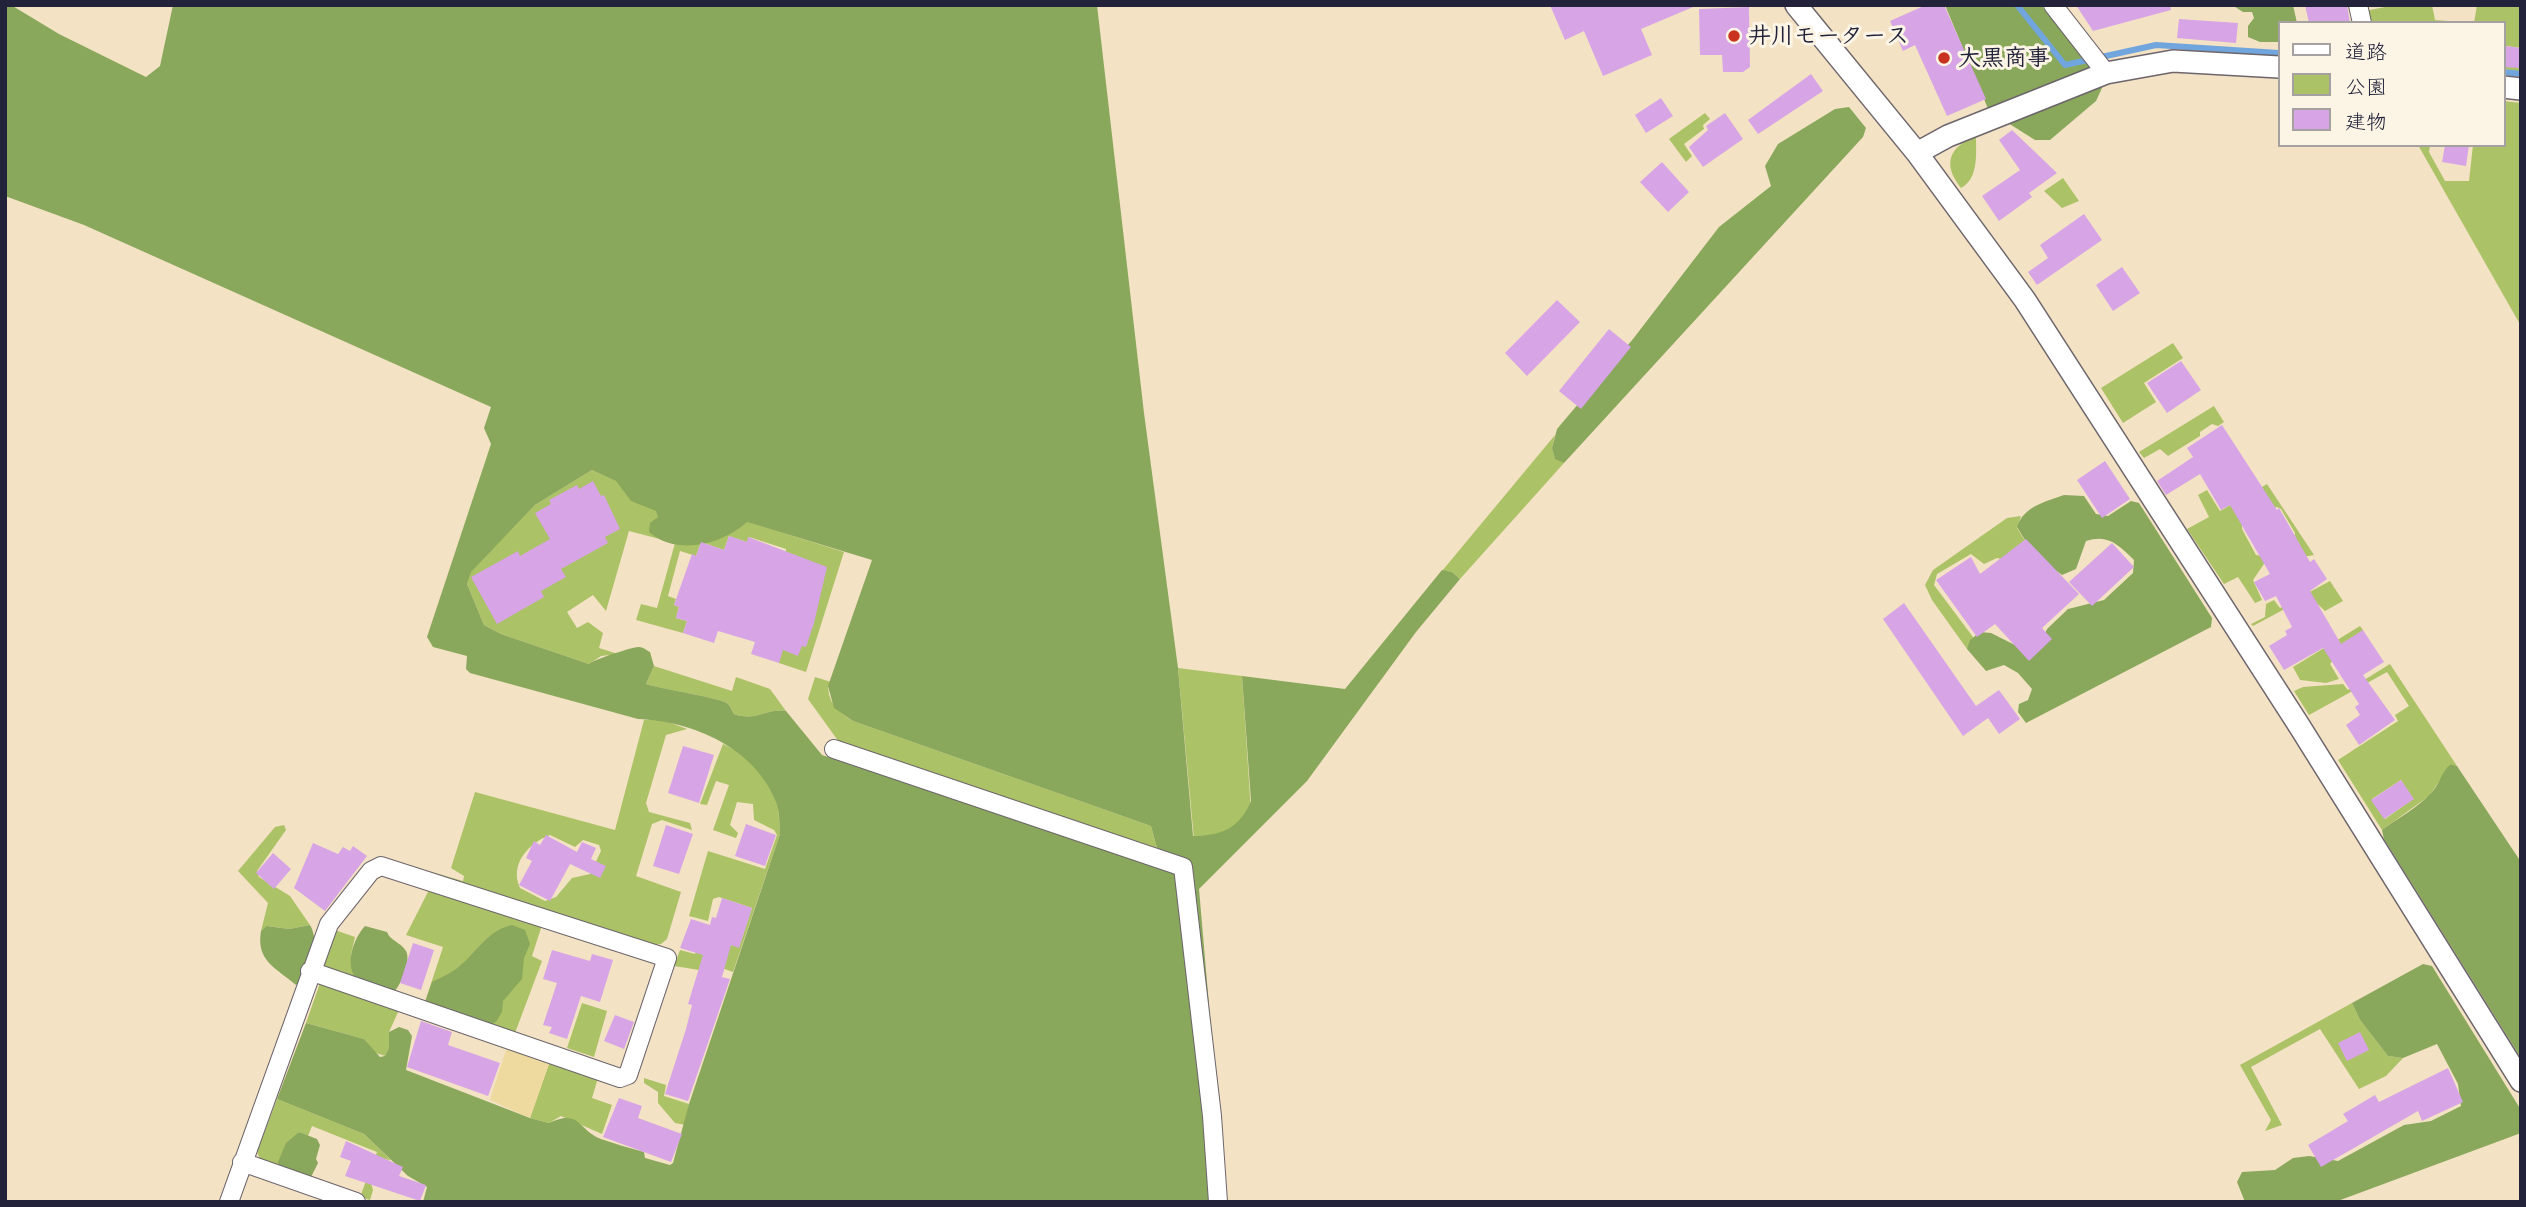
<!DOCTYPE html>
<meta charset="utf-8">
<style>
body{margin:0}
#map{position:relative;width:2526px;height:1207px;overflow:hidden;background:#f4e2c5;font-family:"Comic Neue","Klee One",sans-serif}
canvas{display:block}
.frame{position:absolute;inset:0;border:7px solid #22223b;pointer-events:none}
.legend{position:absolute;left:2278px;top:21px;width:228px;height:126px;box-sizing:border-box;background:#fcf5e5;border:2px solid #a5a1a1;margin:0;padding:9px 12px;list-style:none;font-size:21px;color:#22223b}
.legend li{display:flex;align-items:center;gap:14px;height:35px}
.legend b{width:35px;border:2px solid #a5a1a1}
</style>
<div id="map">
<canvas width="2526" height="1207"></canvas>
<div class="frame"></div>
<ul class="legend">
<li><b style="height:9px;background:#fff"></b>道路</li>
<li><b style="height:19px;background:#acc266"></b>公園</li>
<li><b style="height:19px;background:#d7a5e5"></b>建物</li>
</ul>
</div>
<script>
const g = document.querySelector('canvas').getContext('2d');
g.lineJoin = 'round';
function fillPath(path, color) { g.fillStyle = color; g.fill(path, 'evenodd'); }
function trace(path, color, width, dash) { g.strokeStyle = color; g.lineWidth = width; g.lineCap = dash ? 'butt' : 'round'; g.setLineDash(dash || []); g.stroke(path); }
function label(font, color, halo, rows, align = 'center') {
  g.font = font + ' "Comic Neue","Klee One",sans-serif'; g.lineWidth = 6; g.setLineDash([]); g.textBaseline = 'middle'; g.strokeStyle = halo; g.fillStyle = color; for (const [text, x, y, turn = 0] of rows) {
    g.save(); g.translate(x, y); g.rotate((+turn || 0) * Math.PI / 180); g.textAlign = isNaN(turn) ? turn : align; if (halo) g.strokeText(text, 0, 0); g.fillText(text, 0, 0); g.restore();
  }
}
fillPath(new Path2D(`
 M 2395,5 L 2432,5 L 2435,20 L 2474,23 L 2477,5 L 2521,5 L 2521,48 L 2506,46 L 2504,66 L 2521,67 L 2521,72 L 2503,69 L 2503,23 L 2368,23 L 2365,11 Z
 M 2503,101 L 2521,103 L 2521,326 L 2418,145 L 2430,145 L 2429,152 L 2445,181 L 2469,181 L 2473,145 L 2503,145 Z
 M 1705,113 L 1710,119 L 1703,125 L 1704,129 L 1684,144 L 1692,156 L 1686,162 L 1669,139 Z
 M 1976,136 C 1976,152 1979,179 1961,188 C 1942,164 1949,147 1976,136 Z
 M 2063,178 L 2079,201 L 2062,208 L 2044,191 Z
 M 2173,343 L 2183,358 L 2144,383 L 2156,402 L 2123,423 L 2101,388 Z
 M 2214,406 L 2224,422 L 2218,426 L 2212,424 L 2200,432 L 2200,436 L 2168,456 L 2160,449 L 2144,458 L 2139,452 Z
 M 1555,435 L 1552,448 L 1555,458 L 1564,463 L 1460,579 L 1452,572 L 1442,571 Z
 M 592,470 L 617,481 L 844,552 L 806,672 L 779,663 L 786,549 L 749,537 L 747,542 L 729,536 L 724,550 L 701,542 L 696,556 L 680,551 L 668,596 L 676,599 L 674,605 L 679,607 L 676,618 L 687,621 L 683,633 L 636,620 L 641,604 L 657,608 L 675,543 L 629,531 L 606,611 L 593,595 L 567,612 L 577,628 L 588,622 L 603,633 L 599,648 L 618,654 L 601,656 L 589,664 L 501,634 L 484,625 L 467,584 L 470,572 L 535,505 Z
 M 2267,484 L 2314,555 L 2264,564 L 2253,580 L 2262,600 L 2255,603 L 2238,577 L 2224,584 L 2187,529 L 2209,517 L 2198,495 L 2207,490 L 2220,511 ZM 2277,507 L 2281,509 L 2295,533 L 2294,538 L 2263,556 L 2256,555 L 2242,529 L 2242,522 Z
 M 2021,516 L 2017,528 L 2033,554 L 2009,561 L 1997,558 L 1984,564 L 1971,554 L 1937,574 L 1934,585 L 1973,637 L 1967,649 L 1932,600 L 1925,585 L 1933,570 L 2007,518 Z
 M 2330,581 L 2343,601 L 2325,611 L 2309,596 L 2253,626 L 2251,624 L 2265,617 L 2266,604 L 2274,600 L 2280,608 Z
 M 2360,626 L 2363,630 L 2347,642 L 2330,664 L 2339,679 L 2326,683 L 2300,680 L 2293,667 Z
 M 2390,664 L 2457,766 L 2451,764 L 2429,796 L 2382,830 L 2338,760 L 2398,721 L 2395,715 L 2409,706 L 2387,672 L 2309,715 L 2294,691 L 2303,687 L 2343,684 L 2348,690 ZM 2401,780 L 2413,799 L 2385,819 L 2372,799 Z
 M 654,666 L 732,691 L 736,677 L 770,689 L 786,711 C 765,708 757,722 734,714 C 732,711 731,707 728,704 C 722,698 661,689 646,684 Z
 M 1178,668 L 1242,676 L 1251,812 L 1216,847 L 1195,850 Z
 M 815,677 L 831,682 L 828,686 C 829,705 838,711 853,721 L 1151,826 L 1157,848 L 839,742 L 808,699 Z
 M 644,720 L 663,720 L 687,729 L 666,735 L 646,803 L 649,812 L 690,823 L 692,830 L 662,820 L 652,824 L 636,876 L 681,892 L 667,939 L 661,944 L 649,946 L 402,867 L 404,864 L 463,881 L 464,876 L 451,868 L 475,792 L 615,830 ZM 550,835 L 575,847 L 583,840 L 599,845 L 601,851 L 590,874 L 572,878 L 556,897 L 545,901 L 520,888 C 509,864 529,843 550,835 Z
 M 723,744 L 741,753 L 759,769 L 778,804 L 780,834 L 733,972 L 708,963 L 699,970 L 674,966 L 680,950 L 695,954 L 704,928 L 718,942 L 739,947 L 752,908 L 719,897 L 713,899 L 708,921 L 689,916 L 708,851 L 765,869 L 777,835 L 774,830 L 754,820 L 753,804 L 737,802 L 730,825 L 738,833 L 736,838 L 713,830 L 729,785 L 716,781 L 707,805 L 700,804 Z
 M 284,825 L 286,830 L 257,871 L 259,877 L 290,896 L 310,925 L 289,929 L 268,926 L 261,931 L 268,903 L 238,871 L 275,827 Z
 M 430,888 L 542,925 L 532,956 L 542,961 L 515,1033 L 425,1002 L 443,947 L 406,935 Z
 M 335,930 L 355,937 L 351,954 L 359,982 L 323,970 L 321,954 Z
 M 320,983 L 399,1010 L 389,1032 L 389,1048 L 385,1056 L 373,1052 L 364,1039 L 306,1023 Z
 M 582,1003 L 607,1011 L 594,1057 L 567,1048 Z
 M 2352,1003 L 2360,1020 L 2388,1056 L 2403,1058 L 2386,1076 L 2359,1089 L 2320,1029 L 2251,1067 L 2282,1125 L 2265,1131 L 2271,1120 L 2240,1065 Z
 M 550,1061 L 598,1078 L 592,1098 L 612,1105 L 602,1134 L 561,1116 L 549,1123 L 530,1118 Z
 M 644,1078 L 666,1085 L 664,1096 L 689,1104 L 686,1125 L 675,1123 L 658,1103 L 658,1092 L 644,1083 Z
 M 277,1099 L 364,1134 L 391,1160 L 381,1159 L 371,1183 L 373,1190 L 370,1200 L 360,1197 L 377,1152 L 312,1126 L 308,1136 L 299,1132 L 279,1166 L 260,1159 L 257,1152 Z`), '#acc266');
fillPath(new Path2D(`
 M 5,5 L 11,5 L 59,34 L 146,77 L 160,66 L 173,5 L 1097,5 L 1144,413 L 1178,668 L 1193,836 C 1221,836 1240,828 1251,801 L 1242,676 L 1345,689 L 1442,570 L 1452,572 L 1460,579 L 1416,632 L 1307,781 L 1199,889 L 1226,1202 L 423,1202 L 427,1187 L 408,1176 L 364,1134 L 277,1099 L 306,1023 L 364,1039 L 380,1057 L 385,1056 L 389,1048 L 389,1032 L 399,1027 L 408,1030 L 412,1036 L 406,1070 L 530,1118 L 549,1123 C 580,1108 578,1130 601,1139 C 615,1144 630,1148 644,1152 L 645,1158 L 670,1165 L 673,1163 L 689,1104 L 780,834 C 779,824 780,811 776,802 C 755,748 693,721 638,719 L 470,673 L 466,669 L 467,656 L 433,647 L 427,637 L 491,444 L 484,428 L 491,407 L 84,225 L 5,196 ZM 592,470 L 616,481 L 631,501 L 656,511 L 658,517 L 650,523 L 649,532 C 676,556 722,545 747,522 L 872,560 L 828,686 L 834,708 L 853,721 L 1151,826 L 1157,848 L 1154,862 L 1149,864 L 822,755 L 786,711 C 765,708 757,722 734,714 C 732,711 731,707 728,704 C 722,698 662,689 646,684 L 654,666 L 650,652 C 646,650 643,647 639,647 C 635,646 592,660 589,664 L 501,634 L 484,625 L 467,584 L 471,572 L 535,505 Z
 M 1945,5 L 2041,5 L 2093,70 L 2102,88 L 2096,101 L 2050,140 L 2035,140 L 1989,111 Z
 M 2232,5 L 2293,5 L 2297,23 L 2279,23 L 2279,42 L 2260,42 L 2248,37 L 2248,26 L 2254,18 L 2252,12 L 2243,12 Z
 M 1849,107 L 1866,128 L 1863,137 L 1564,463 L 1555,459 L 1552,448 L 1557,429 L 1633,339 L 1719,227 L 1771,186 L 1765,166 L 1778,144 L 1835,109 Z
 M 2064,495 L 2084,496 L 2096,514 L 2108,516 L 2131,501 L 2139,503 L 2212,618 L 2211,627 L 2026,723 L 2018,712 L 2019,704 L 2028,700 L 2032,689 L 2018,673 L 2004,665 L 1986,671 L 1967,649 L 1970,640 L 1980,632 L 1991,633 L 2027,651 L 2039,646 L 2047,629 L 2068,609 L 2104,600 L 2133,573 L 2134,560 C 2118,545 2109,534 2086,541 L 2076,569 L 2062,575 L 2034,555 L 2017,527 C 2024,506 2045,502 2064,495 Z
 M 2451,764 L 2457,766 L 2521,862 L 2521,1058 L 2384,839 L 2382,830 C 2398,818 2419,807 2432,792 C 2441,782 2441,772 2451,764 Z
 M 310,925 C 320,941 312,974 296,985 C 275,967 256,961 261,931 L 267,926 L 289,929 Z
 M 512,925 L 525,930 L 530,944 L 524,958 L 522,979 L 503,1001 L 502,1012 L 496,1022 L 487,1026 L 425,1002 L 432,982 C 440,978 449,974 456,969 C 475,955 487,930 512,925 Z
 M 365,926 L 387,932 C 390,941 401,942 406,951 C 412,962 399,990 390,996 C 381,992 366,988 359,982 C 343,967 353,939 365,926 Z
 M 2423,964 L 2432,966 L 2521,1110 L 2521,1133 L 2335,1202 L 2245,1202 L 2237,1182 L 2242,1172 L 2275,1170 L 2293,1158 L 2309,1156 L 2338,1161 L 2404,1125 L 2431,1121 L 2461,1106 L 2458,1084 L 2437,1044 L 2403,1058 L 2388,1056 L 2360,1020 L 2352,1003 Z
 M 299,1132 L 317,1139 L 320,1145 L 316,1159 L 318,1163 L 311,1177 L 279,1166 L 278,1162 L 286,1143 Z`), '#89a85b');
fillPath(new Path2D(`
 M 507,1047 L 550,1061 L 530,1118 L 490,1100 Z`), '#eeda9e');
trace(new Path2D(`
 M 2017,5 L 2065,65 L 2156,45 L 2279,53
 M 2503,72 L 2521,74`), '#70a6dd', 6);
fillPath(new Path2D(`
 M 1550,5 L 1698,5 L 1641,29 L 1652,55 L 1603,76 L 1584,31 L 1565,40 Z
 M 1926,5 L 1944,5 L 1986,99 L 1947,116 L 1915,45 L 1903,51 L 1890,21 Z
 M 2076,5 L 2170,5 L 2171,10 L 2093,31 Z
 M 2305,5 L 2347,5 L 2350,23 L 2309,23 Z
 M 1749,7 L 1750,67 L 1743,72 L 1723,72 L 1722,55 L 1700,55 L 1699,9 Z
 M 2179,19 L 2238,23 L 2236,43 L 2177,38 Z
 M 2506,46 L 2521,48 L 2519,68 L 2504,67 Z
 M 1811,74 L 1823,91 L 1758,134 L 1748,120 Z
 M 1661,98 L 1673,116 L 1646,133 L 1635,115 Z
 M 1725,113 L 1743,139 L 1703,167 L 1689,147 L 1708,130 L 1706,126 Z
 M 2012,130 L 2057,173 L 2029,193 L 2032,197 L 1999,221 L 1982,196 L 2020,170 L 1999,140 Z
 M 2445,145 L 2469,145 L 2466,166 L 2442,162 Z
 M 1662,162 L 1689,192 L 1668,212 L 1640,182 Z
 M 2084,214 L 2102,240 L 2037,285 L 2028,272 L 2048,258 L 2040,245 Z
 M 2122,267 L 2140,293 L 2113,311 L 2096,285 Z
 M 1557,300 L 1580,322 L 1527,376 L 1505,353 Z
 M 1609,329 L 1631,347 L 1581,409 L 1559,391 Z
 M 2181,361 L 2201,390 L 2167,413 L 2147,383 Z
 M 2222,425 L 2277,510 L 2279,508 L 2310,562 L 2314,559 L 2327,579 L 2310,591 L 2341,644 L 2363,630 L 2384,662 L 2363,675 L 2395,720 L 2359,745 L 2346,725 L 2360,715 L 2355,707 L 2359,704 L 2323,648 L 2284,670 L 2269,646 L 2287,635 L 2285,631 L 2292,627 L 2276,596 L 2265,601 L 2254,582 L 2270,574 L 2230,505 L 2221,510 L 2200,474 L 2166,495 L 2157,481 L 2193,457 L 2187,448 Z
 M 2105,461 L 2130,499 L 2102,518 L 2077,480 Z
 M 593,481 L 601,496 L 604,495 L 620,529 L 605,537 L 608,543 L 561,569 L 566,577 L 541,591 L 544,597 L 497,624 L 471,577 L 518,551 L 520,556 L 550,539 L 535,513 L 551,504 L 549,500 L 577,485 L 579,489 Z
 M 729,536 L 747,542 L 748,537 L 827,567 L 814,623 L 806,647 L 802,646 L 798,656 L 783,650 L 779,663 L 751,654 L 755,642 L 718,631 L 714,643 L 683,633 L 687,621 L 676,618 L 679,607 L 674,605 L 692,554 L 696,556 L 701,542 L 724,550 Z
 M 2026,539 L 2079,594 L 2042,628 L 2052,639 L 2029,661 L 1995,624 L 1977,637 L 1936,580 L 1971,557 L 1980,574 Z
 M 2112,543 L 2134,567 L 2092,606 L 2069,582 Z
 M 1904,603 L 1976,706 L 1999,690 L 2020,719 L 1999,734 L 1988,718 L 1963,736 L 1883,619 Z
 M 683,746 L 714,755 L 699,803 L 668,793 Z
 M 2401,780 L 2414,799 L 2384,819 L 2371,800 Z
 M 746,824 L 776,835 L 765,866 L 735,856 Z
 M 666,825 L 693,834 L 679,874 L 653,866 Z
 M 546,835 L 577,852 L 582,842 L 596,848 L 591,859 L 606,866 L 600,878 L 570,864 L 550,901 L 519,885 L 532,861 L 526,858 L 534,841 L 540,845 Z
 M 313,843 L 338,854 L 343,847 L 350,851 L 353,846 L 367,856 L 325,911 L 294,888 Z
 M 273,853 L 291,869 L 274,889 L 256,873 Z
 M 722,898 L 752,908 L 739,948 L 731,945 L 722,977 L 730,979 L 688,1101 L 665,1094 L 686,1029 L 692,1005 L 688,1004 L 703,955 L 680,948 L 691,919 L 710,925 L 712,917 L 716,918 Z
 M 413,943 L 434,950 L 421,990 L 400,983 Z
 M 552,950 L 590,961 L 592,954 L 613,960 L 600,1002 L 581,996 L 567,1039 L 549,1033 L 552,1027 L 543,1025 L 557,983 L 543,979 Z
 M 615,1015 L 634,1022 L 624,1049 L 604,1041 Z
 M 421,1021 L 452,1032 L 448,1045 L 500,1063 L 488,1096 L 407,1067 Z
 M 2360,1032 L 2369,1050 L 2347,1061 L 2338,1043 Z
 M 2448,1068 L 2463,1102 L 2422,1121 L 2418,1111 L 2321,1167 L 2308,1145 L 2348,1121 L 2343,1114 L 2375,1095 L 2379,1102 Z
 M 619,1098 L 642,1106 L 638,1118 L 682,1134 L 671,1162 L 603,1137 Z
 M 346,1141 L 403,1167 L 399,1176 L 426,1185 L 420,1201 L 345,1176 L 351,1161 L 340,1157 Z`), '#d7a5e5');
const minor = new Path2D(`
 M 2053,5 L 2106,73
 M 2358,5 L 2362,23
 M 834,749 L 1183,867 L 1212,1116 L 1218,1202
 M 242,1162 L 356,1202
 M 229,1202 L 329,924 L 371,871 L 381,866 L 667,958 L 628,1075 L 620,1078 L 310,971`);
const tertiary = new Path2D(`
 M 1796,5 L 1917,153 L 2025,300 L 2300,727 L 2521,1081
 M 2503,87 L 2521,89
 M 1917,153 L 1948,136 L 2106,73 L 2173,61 L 2279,67`);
trace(minor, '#6c656b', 20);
trace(tertiary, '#6c656b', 24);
trace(minor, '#fff', 18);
trace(tertiary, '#fff', 21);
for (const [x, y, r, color] of [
 [1734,36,7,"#c8321e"],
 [1944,58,7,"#c8321e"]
]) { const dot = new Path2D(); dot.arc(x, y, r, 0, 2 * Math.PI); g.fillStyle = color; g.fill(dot); trace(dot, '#fcf5e5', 2.5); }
label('bold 23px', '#22223b', '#fcf5e5', [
 ["井川モータース",1748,36],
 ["大黒商事",1958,58]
], 'left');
</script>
